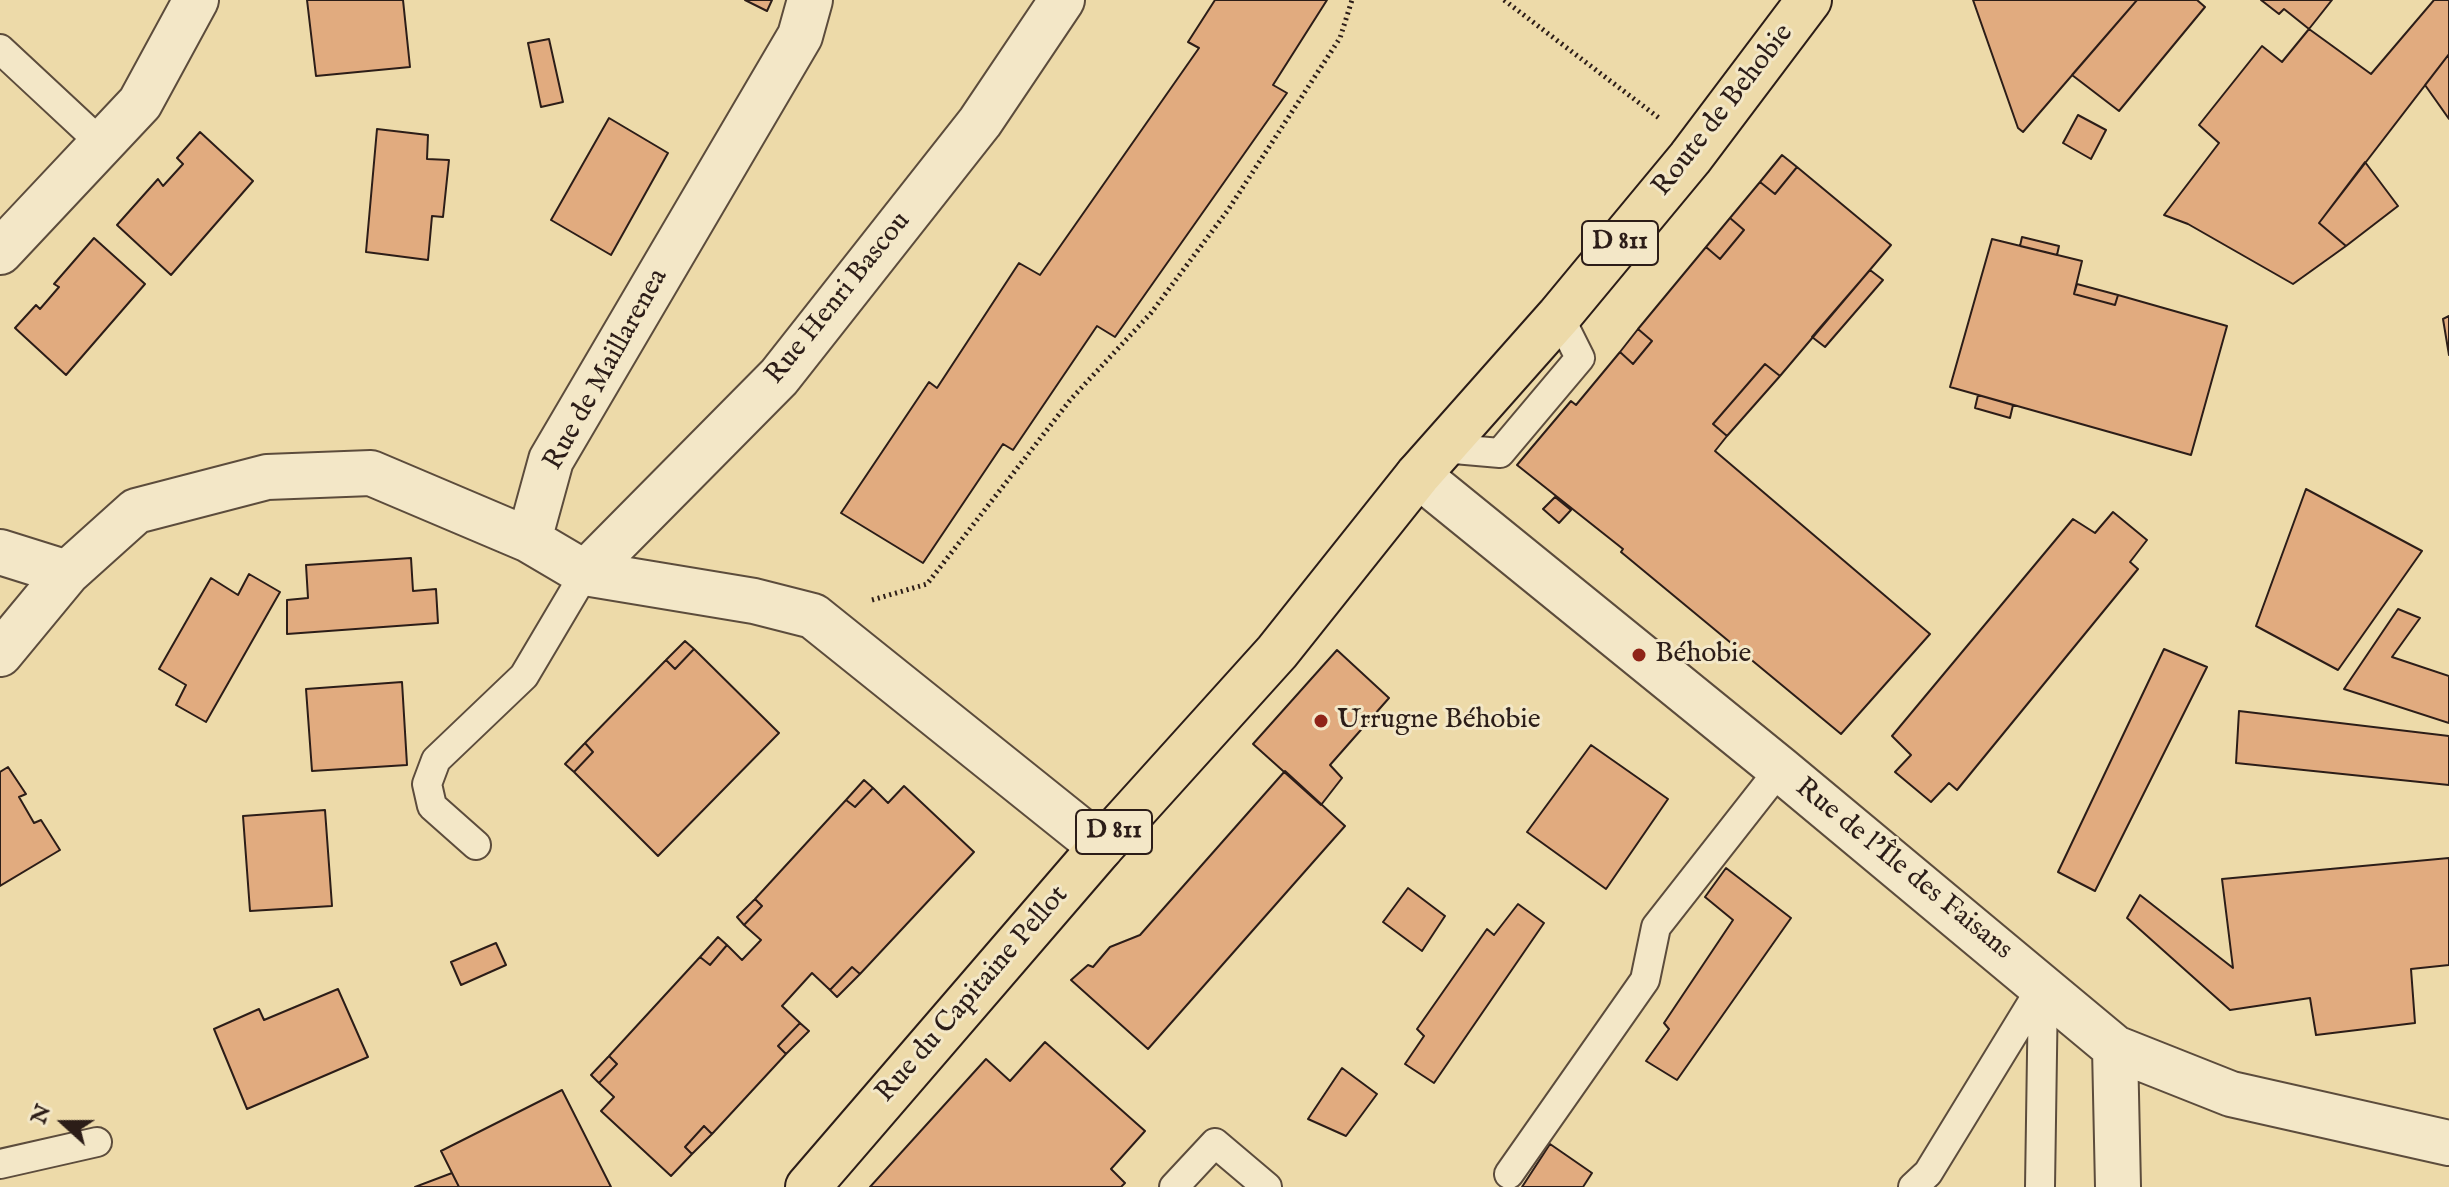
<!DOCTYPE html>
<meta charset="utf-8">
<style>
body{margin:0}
#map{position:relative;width:2449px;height:1187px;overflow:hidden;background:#eddaa9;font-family:"IM FELL English",serif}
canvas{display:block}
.north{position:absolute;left:24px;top:1083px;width:80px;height:80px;-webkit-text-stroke:6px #f3e7c7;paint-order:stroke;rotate:291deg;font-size:22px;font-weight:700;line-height:32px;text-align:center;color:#2c1d18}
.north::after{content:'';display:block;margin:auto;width:28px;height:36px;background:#2c1d18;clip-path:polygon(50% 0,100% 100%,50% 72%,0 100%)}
</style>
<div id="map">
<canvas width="2449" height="1187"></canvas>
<div class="north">N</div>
</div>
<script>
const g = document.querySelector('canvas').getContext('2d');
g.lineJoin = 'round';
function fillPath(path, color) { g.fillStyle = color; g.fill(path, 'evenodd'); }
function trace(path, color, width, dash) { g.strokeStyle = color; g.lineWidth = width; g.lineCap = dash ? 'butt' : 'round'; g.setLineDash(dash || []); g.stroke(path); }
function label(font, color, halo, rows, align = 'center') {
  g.font = font + ' "IM FELL English",serif'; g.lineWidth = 6; g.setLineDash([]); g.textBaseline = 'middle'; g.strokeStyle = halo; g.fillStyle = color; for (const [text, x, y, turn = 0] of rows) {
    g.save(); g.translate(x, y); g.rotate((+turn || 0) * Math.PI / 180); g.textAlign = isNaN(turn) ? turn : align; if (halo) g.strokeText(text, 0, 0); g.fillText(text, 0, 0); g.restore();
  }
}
const building = new Path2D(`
 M 307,0 L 403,0 L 410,67 L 316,76 Z
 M 745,0 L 772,0 L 767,11 Z
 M 1215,0 L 1327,0 L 1273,85 L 1287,93 L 1115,337 L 1097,326 L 1013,450 L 1003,444 L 923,563 L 841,513 L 929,382 L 937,388 L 1019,263 L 1040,275 L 1199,48 L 1188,42 Z
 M 1973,0 L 2137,0 L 2023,132 L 2018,128 Z
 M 2137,0 L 2197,0 L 2205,7 L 2119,111 L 2072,75 Z
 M 2261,0 L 2332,0 L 2309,29 L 2284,9 L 2279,14 Z
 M 2434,0 L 2449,0 L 2449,54 L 2319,223 L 2346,246 L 2293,284 L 2188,224 L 2164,215 L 2219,143 L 2199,125 L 2262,46 L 2282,62 L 2309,29 L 2371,74 Z
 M 549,39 L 563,102 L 541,107 L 528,43 Z
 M 2449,54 L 2449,119 L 2425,85 Z
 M 2078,115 L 2106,130 L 2091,159 L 2063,143 Z
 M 609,118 L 668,153 L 611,255 L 551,220 Z
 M 377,129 L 428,135 L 427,159 L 449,160 L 443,217 L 432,216 L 428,260 L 366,252 Z
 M 200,132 L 253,181 L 171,275 L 117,225 L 158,179 L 163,186 L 183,164 L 177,158 Z
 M 1782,155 L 1797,167 L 1775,194 L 1760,182 Z
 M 2365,162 L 2398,206 L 2346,246 L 2319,223 Z
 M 1797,167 L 1891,245 L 1780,376 L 1765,364 L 1713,424 L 1727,436 L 1715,451 L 1930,634 L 1841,734 L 1621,552 L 1623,549 L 1517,465 L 1571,401 L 1576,405 L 1620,352 L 1633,364 L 1652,341 L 1638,329 L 1706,247 L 1720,259 L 1744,230 L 1730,218 L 1760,182 L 1775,194 Z
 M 1730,218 L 1744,230 L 1720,259 L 1706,247 Z
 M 2022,237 L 2059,246 L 2057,255 L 2020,246 Z
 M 94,238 L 145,284 L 66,375 L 15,328 L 36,305 L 40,309 L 59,287 L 54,284 Z
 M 1992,239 L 2082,261 L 2074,294 L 2115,305 L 2118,295 L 2227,326 L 2191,455 L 1950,387 Z
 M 1870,270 L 1883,280 L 1825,347 L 1812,337 Z
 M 2077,284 L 2118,295 L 2115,305 L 2074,294 Z
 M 2449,316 L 2449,355 L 2443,319 Z
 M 1638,329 L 1652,341 L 1633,364 L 1620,352 Z
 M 1765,364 L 1780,376 L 1727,436 L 1713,424 Z
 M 1978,395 L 2013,405 L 2010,418 L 1975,408 Z
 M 2306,489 L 2422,551 L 2338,670 L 2256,626 Z
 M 1555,497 L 1571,510 L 1559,523 L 1543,509 Z
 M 2113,512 L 2147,540 L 2130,562 L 2138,569 L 1957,790 L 1949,783 L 1931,802 L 1895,772 L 1911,755 L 1892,736 L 2073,519 L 2095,533 Z
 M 411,558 L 413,591 L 436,589 L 438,623 L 287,634 L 287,600 L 308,598 L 306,565 Z
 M 249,574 L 280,592 L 206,722 L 176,705 L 186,685 L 159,669 L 211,578 L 238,595 Z
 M 2398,609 L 2420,618 L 2392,657 L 2449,676 L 2449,723 L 2344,689 Z
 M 685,641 L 694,649 L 675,669 L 666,660 Z
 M 694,649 L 779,733 L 658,856 L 574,772 L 593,752 L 585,743 L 666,660 L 675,669 Z
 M 2164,649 L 2207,667 L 2095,891 L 2058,872 Z
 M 1337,650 L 1389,698 L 1330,765 L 1342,778 L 1321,805 L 1253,744 Z
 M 402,682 L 407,765 L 312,771 L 306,689 Z
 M 2239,711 L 2449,736 L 2449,785 L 2236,763 Z
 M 585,743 L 593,752 L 574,772 L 565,764 Z
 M 1591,745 L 1668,799 L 1606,889 L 1527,832 Z
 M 8,767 L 26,794 L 19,797 L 34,823 L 41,820 L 60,850 L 0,886 L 0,772 Z
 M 1285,771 L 1345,826 L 1148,1049 L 1071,980 L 1088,965 L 1093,967 L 1110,947 L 1140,935 Z
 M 864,780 L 873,788 L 855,807 L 846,800 Z
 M 904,786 L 974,852 L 860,974 L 852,967 L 830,990 L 812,973 L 782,1006 L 800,1023 L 778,1046 L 786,1054 L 712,1134 L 704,1126 L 685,1147 L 692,1154 L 671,1176 L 601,1111 L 614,1097 L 599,1083 L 617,1064 L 609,1056 L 700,957 L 710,965 L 727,945 L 742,960 L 761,940 L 744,925 L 762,906 L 755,899 L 846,800 L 855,807 L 873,788 L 888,803 Z
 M 325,810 L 332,906 L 250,911 L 243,816 Z
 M 2449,858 L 2449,965 L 2411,969 L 2415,1023 L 2316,1035 L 2310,998 L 2230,1010 L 2127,918 L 2140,895 L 2233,968 L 2222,879 Z
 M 1726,868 L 1791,918 L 1677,1080 L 1646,1061 L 1669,1029 L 1664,1023 L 1733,920 L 1705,897 Z
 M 1408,888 L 1445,916 L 1422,951 L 1383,922 Z
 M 755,899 L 762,906 L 744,925 L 737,917 Z
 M 1518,904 L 1544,923 L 1434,1083 L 1405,1064 L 1424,1036 L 1417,1029 L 1487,929 L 1494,935 Z
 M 718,937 L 727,945 L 710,965 L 700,957 Z
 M 496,943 L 506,965 L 461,985 L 451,962 Z
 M 852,967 L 860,974 L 837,997 L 830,990 Z
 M 338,989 L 368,1057 L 247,1109 L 214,1029 L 259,1009 L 264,1020 Z
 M 800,1023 L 809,1031 L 786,1054 L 778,1046 Z
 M 1045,1042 L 1145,1131 L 1111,1169 L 1125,1183 L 1121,1187 L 870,1187 L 986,1059 L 1010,1081 Z
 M 609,1056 L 617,1064 L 599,1083 L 591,1075 Z
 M 1342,1068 L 1377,1094 L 1346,1136 L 1308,1119 Z
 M 562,1090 L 611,1187 L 459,1187 L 441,1151 Z
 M 704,1126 L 712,1134 L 692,1154 L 685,1147 Z
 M 1550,1144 L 1592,1173 L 1583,1187 L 1522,1187 Z
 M 452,1173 L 459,1187 L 415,1187 Z`);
fillPath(building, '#e1ab7f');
trace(building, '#2c1d18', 2);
const lane = new Path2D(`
 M 0,49 L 102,144
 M 1443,448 L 1500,453 L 1580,358 L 1559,316
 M 476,845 L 432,806 L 427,784 L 436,760 L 524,676 L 585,573
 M 0,1164 L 97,1142
 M 1509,1174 L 1645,980 L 1656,927 L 1780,769
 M 1174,1187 L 1215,1143 L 1267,1187
 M 1913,1187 L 1928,1173 L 2043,985
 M 2040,1187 L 2043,988`);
const street = new Path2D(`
 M 810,0 L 800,36 L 551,460 L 529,540 L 585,573 L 754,601 L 813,616 L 1101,847
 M 0,252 L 140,103 L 196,0
 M 1418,475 L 1780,769 L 2115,1048 L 2231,1094 L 2449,1143
 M 0,552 L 67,573 L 136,511 L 267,477 L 371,473 L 529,540
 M 585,573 L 779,377 L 980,122 L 1062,0
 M 0,654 L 67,573
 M 2115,1048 L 2118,1187`);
const primary = new Path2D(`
 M 808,1187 L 1101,847 L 1277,652 L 1418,475 L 1559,316 L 1690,158 L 1809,0`);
trace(lane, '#5c4c3c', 32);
trace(street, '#5c4c3c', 48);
trace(primary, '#2c1d18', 48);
trace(new Path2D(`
 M 1504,0 L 1659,118
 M 872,600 L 927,584 L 1071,399 L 1151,313 L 1228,210 L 1340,38 L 1352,0`), '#2c1d18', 5, [2, 4]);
trace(lane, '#f3e7c7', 28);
trace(street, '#f3e7c7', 44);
trace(primary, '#eddaa9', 44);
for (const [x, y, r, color] of [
 [1639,655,8,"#8f2418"],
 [1321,721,8,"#8f2418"]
]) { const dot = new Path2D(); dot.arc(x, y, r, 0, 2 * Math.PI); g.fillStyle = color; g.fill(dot); trace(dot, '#f3e7c7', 3); }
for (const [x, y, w] of [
 [1620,243,76],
 [1114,832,76]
]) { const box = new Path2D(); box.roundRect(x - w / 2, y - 22, w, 44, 6); g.fillStyle = '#f3e7c7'; g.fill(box); trace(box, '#2c1d18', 2); }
label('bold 26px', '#2c1d18', null, [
 ["D 811",1620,243],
 ["D 811",1114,832]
]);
label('28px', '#2c1d18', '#f3e7c7', [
 ["Route de Behobie",1724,111,-52],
 ["Rue Henri Bascou",839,299,-51],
 ["Rue de Maillarenea",607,370,-61],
 ["Rue de l'Île des Faisans",1903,870,39],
 ["Rue du Capitaine Pellot",973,995,-49]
]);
label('28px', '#2c1d18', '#f3e7c7', [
 ["Béhobie",1655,655],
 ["Urrugne Béhobie",1337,721]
], 'left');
</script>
